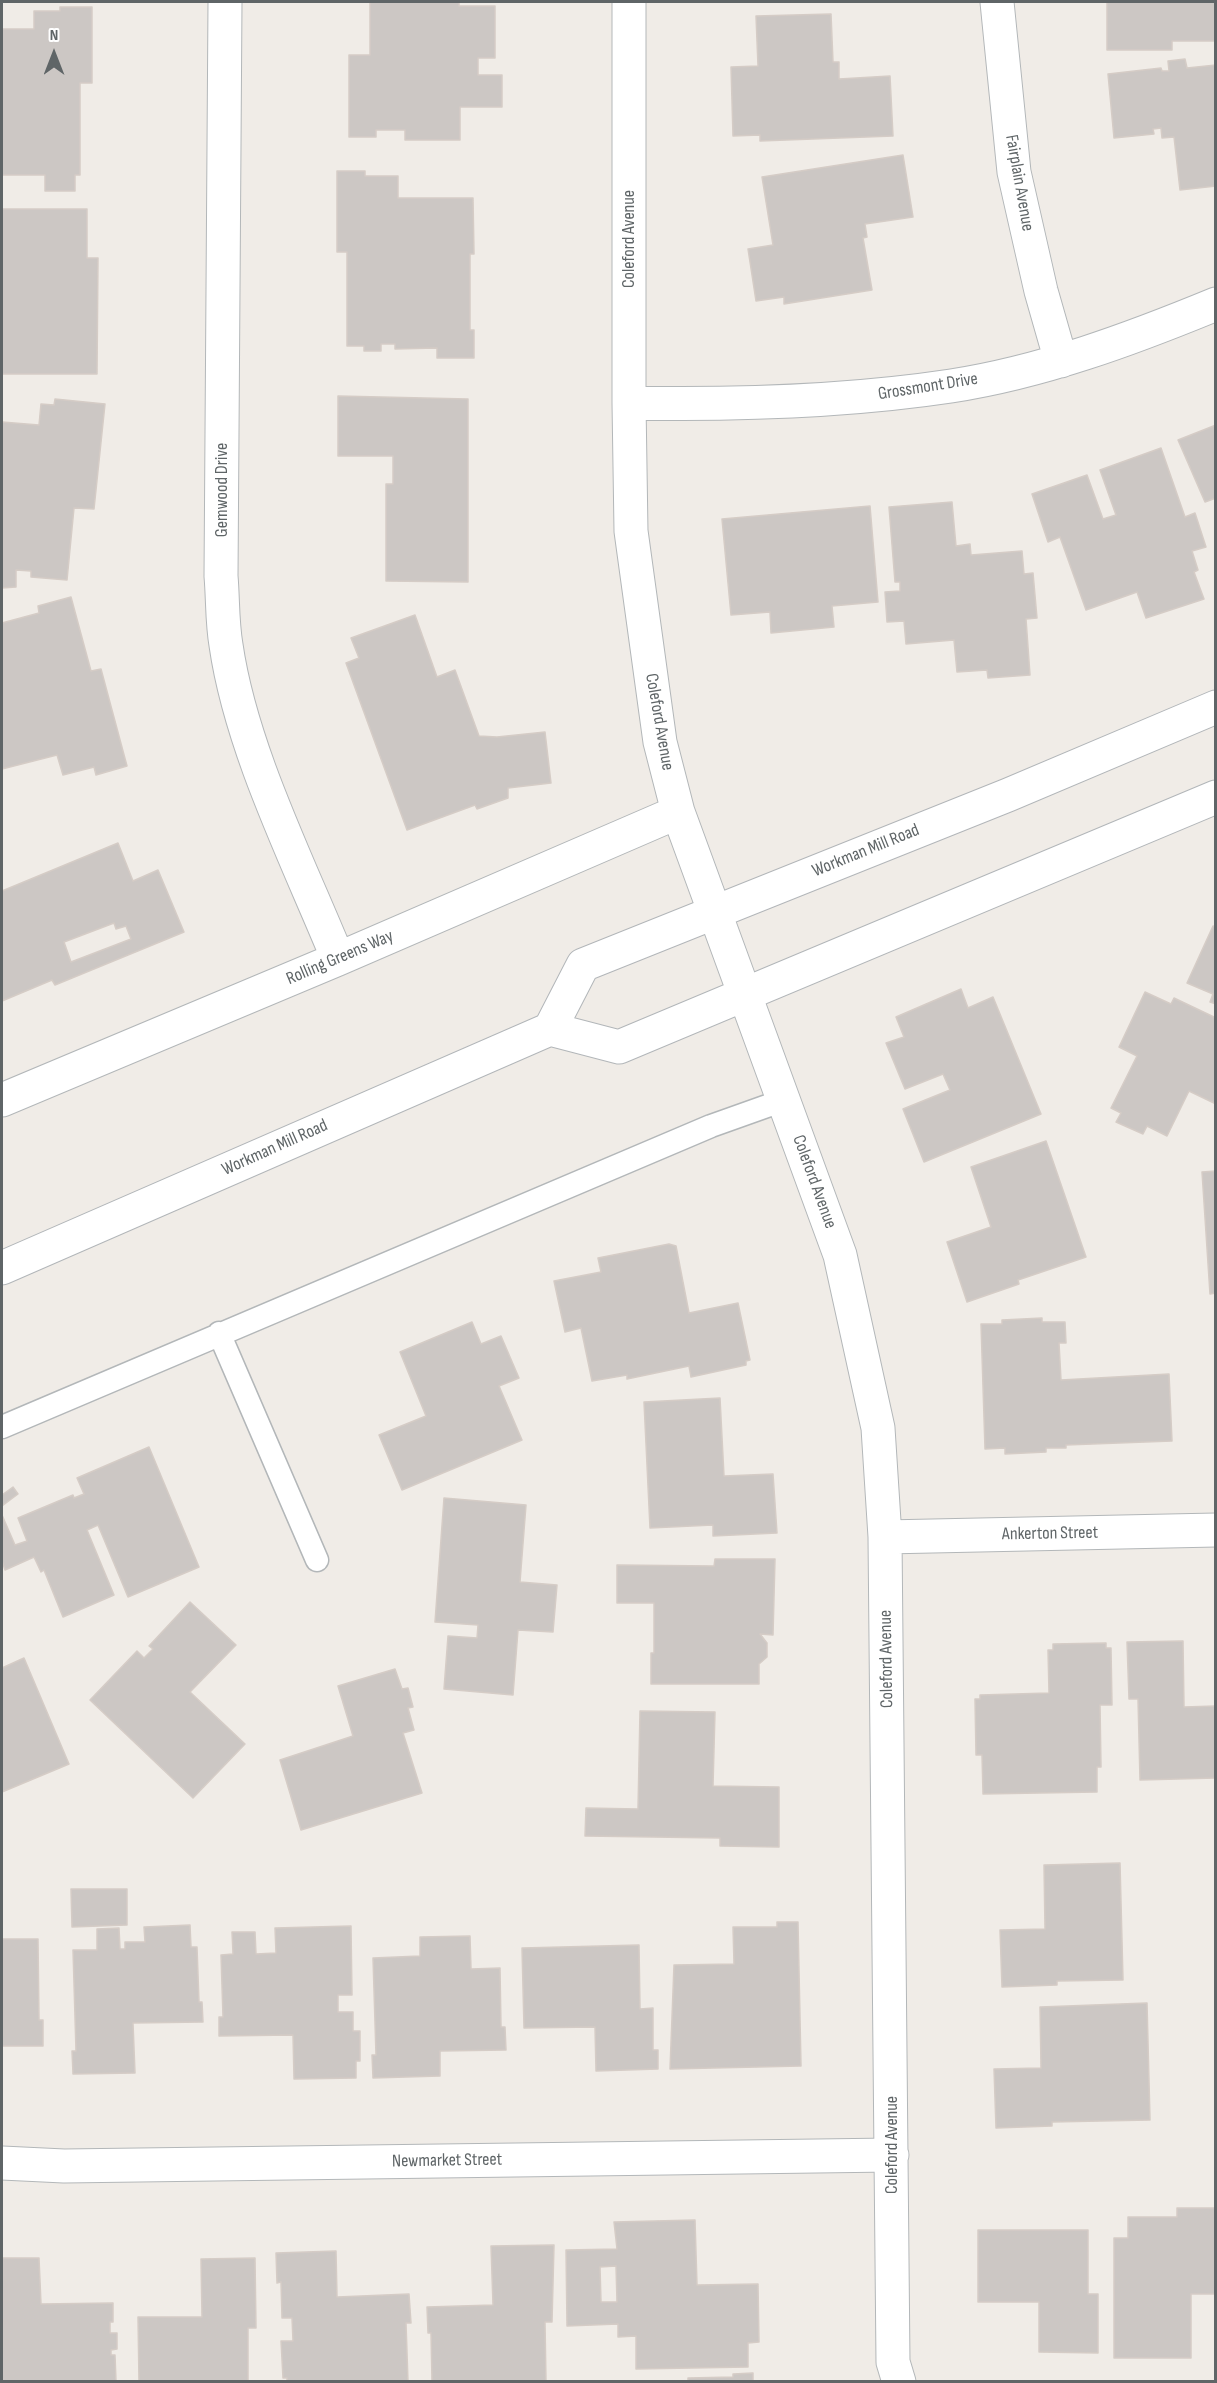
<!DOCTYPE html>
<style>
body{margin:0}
#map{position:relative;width:1217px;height:2383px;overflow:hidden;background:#f0ece7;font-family:"Sofia Sans Condensed",sans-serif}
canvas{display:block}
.frame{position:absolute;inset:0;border:3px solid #5f6567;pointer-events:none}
.north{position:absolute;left:24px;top:24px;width:60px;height:60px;-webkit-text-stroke:4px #fff;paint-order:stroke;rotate:0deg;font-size:16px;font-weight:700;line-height:24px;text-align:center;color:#5f6567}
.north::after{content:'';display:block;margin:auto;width:21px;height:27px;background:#5f6567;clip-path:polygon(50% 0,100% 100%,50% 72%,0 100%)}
</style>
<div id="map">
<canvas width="1217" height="2383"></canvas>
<div class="frame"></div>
<div class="north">N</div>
</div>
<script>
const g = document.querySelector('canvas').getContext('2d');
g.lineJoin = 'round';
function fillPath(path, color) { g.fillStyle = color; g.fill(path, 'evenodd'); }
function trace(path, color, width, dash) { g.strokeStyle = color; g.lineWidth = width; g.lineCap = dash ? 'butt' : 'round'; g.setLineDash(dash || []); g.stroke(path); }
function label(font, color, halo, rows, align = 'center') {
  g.font = font + ' "Sofia Sans Condensed",sans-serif'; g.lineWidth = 6; g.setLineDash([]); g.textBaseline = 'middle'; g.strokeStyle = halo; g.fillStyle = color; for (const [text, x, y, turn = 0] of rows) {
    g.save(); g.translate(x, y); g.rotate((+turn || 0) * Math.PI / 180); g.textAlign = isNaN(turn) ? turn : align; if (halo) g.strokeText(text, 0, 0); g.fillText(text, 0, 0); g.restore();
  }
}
const building = new Path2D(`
 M 370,2 L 459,2 L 459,6 L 495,6 L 495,58 L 478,58 L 478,75 L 502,75 L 502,107 L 460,107 L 460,140 L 405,140 L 405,130 L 376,130 L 376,137 L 349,137 L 349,55 L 370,55 Z
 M 1107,2 L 1216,2 L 1216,41 L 1172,41 L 1172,50 L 1107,50 Z
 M 60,7 L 92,7 L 92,83 L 80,83 L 80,175 L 75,175 L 75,191 L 45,191 L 45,175 L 2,175 L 2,29 L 34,29 L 34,11 L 60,11 Z
 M 831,14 L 833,62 L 839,62 L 839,79 L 890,76 L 893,136 L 760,141 L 760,135 L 733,136 L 731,67 L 758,66 L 756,16 Z
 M 1185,59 L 1187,68 L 1216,65 L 1216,186 L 1180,190 L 1174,137 L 1162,138 L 1161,128 L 1153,129 L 1154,134 L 1114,138 L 1108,74 L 1161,68 L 1162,71 L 1169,71 L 1168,61 Z
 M 903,155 L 913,217 L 865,224 L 867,237 L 863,238 L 872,290 L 784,304 L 784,297 L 756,301 L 748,249 L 773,245 L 762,177 Z
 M 337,171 L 365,171 L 365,176 L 398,176 L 398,198 L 473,198 L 474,254 L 470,254 L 470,330 L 474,330 L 474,358 L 437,358 L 437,348 L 395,349 L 395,344 L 381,344 L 381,351 L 364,351 L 364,346 L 347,346 L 347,252 L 337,252 Z
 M 2,209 L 87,209 L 87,258 L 98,258 L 97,374 L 2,374 Z
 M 338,396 L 468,399 L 468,582 L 386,581 L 386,484 L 393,484 L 393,456 L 338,456 Z
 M 55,399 L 105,404 L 94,509 L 74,508 L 67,580 L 31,577 L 31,571 L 16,570 L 16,587 L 2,588 L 2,422 L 39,425 L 41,404 L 54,405 Z
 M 1216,425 L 1216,498 L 1205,502 L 1178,440 Z
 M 1161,448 L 1185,517 L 1195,513 L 1206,547 L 1192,551 L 1198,570 L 1194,572 L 1204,599 L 1146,618 L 1137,592 L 1086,610 L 1060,537 L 1048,542 L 1032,494 L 1087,475 L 1103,519 L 1116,515 L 1100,470 Z
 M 952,502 L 956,546 L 970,544 L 971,555 L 1022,551 L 1024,574 L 1033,573 L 1037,618 L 1026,619 L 1030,675 L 988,678 L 987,670 L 957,672 L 954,640 L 906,644 L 904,621 L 887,622 L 885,592 L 900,591 L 900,582 L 895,582 L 889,507 Z
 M 870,506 L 878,602 L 832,606 L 834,627 L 771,633 L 770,612 L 731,615 L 722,519 Z
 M 71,597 L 91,671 L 101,669 L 127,766 L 96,775 L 94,767 L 63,775 L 57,755 L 2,769 L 2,623 L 39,613 L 38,606 Z
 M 415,615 L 437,677 L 455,670 L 479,736 L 497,737 L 545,732 L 551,783 L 508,788 L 508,798 L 477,809 L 475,805 L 407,830 L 346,663 L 359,658 L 351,638 Z
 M 118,843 L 133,881 L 158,870 L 184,932 L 55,985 L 52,980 L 2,1001 L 2,891 ZM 114,923 L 116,929 L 126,926 L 131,939 L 71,962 L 64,942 Z
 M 1213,926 L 1216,927 L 1216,1004 L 1210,1002 L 1213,994 L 1187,983 Z
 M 961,989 L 968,1008 L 993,997 L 1041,1114 L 924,1162 L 903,1109 L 950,1090 L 943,1074 L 905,1089 L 886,1043 L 904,1037 L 896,1017 Z
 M 1145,992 L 1171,1004 L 1174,998 L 1216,1018 L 1216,1104 L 1189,1091 L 1167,1136 L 1147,1126 L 1143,1134 L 1116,1122 L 1121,1113 L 1111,1108 L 1137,1056 L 1119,1047 Z
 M 1046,1141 L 1086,1257 L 1018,1280 L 1019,1284 L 967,1302 L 947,1242 L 991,1227 L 971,1167 Z
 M 1216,1171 L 1216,1293 L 1210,1294 L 1202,1172 Z
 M 669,1244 L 676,1246 L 689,1313 L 738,1303 L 750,1360 L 746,1361 L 746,1365 L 691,1377 L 689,1366 L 627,1379 L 627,1375 L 592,1381 L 581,1328 L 565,1332 L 554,1281 L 601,1272 L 598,1258 Z
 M 1042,1318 L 1042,1322 L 1065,1322 L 1066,1343 L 1059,1343 L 1061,1380 L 1169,1374 L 1172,1441 L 1066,1445 L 1066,1448 L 1046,1448 L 1046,1452 L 1005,1454 L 1005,1448 L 985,1449 L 981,1324 L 1002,1324 L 1002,1320 Z
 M 472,1322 L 481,1344 L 501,1336 L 519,1378 L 499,1386 L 522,1440 L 402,1490 L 379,1435 L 426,1416 L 400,1352 Z
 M 720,1398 L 724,1476 L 773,1474 L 777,1533 L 713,1536 L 713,1525 L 650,1528 L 644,1402 Z
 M 149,1447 L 199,1567 L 128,1597 L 98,1525 L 87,1530 L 114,1595 L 63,1617 L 44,1570 L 41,1572 L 34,1557 L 5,1570 L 2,1561 L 2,1515 L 15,1545 L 27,1541 L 18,1518 L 73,1495 L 74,1498 L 84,1494 L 77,1478 Z
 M 13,1487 L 18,1494 L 2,1506 L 2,1495 Z
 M 444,1498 L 526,1505 L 520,1582 L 557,1585 L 553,1632 L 518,1630 L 513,1695 L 444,1689 L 448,1636 L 477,1638 L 478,1625 L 435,1622 Z
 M 715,1559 L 775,1559 L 773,1635 L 760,1634 L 767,1643 L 767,1657 L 759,1664 L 759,1684 L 651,1684 L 651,1653 L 654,1653 L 654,1603 L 617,1603 L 617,1565 L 714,1566 Z
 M 190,1602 L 236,1645 L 190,1692 L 245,1744 L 193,1798 L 90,1700 L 137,1651 L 144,1658 L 153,1649 L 149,1646 Z
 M 1183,1641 L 1184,1707 L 1216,1706 L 1216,1778 L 1140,1780 L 1138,1699 L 1129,1699 L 1127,1642 Z
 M 1106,1643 L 1106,1648 L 1111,1648 L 1112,1705 L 1100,1705 L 1101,1767 L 1097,1767 L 1097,1792 L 983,1794 L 982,1755 L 976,1755 L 975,1699 L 980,1699 L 980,1695 L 1049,1693 L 1048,1650 L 1053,1650 L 1053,1644 Z
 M 24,1658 L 69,1764 L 2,1792 L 2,1668 Z
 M 395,1669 L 402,1689 L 408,1688 L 413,1707 L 408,1708 L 414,1730 L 403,1733 L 422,1793 L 301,1830 L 280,1760 L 353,1736 L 338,1686 Z
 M 640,1711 L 715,1712 L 713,1786 L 779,1787 L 779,1847 L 720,1846 L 720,1838 L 585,1836 L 586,1808 L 638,1809 Z
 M 1120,1863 L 1123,1980 L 1057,1981 L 1057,1985 L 1002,1987 L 1000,1930 L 1045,1929 L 1044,1865 Z
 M 71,1889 L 127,1889 L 127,1925 L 72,1927 Z
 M 777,1922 L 798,1922 L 801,2066 L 670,2069 L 674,1965 L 734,1964 L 733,1927 L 777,1927 Z
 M 190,1925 L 191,1947 L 197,1947 L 199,2002 L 202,2002 L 203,2022 L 133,2023 L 135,2073 L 73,2074 L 72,2051 L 76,2051 L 73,1950 L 97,1950 L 97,1929 L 119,1928 L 120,1949 L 125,1949 L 125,1942 L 145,1942 L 144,1927 Z
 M 351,1926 L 352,1995 L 338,1995 L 338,2012 L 353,2012 L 353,2031 L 360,2031 L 360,2061 L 356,2061 L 356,2078 L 294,2079 L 293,2035 L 219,2036 L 219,2017 L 223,2017 L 221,1955 L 233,1954 L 232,1932 L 255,1932 L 256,1954 L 276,1953 L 275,1928 Z
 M 470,1936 L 471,1969 L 500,1968 L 501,2027 L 505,2027 L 506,2050 L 440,2051 L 440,2076 L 373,2078 L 372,2055 L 376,2055 L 373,1958 L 420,1956 L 420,1937 Z
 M 2,1939 L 38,1939 L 39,2020 L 43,2020 L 43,2046 L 2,2046 Z
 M 639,1945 L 640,2009 L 653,2008 L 653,2050 L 658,2050 L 658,2069 L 596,2071 L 595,2027 L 524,2028 L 522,1948 Z
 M 1147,2003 L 1150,2120 L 1052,2122 L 1052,2126 L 996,2128 L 994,2069 L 1041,2068 L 1040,2007 Z
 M 1177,2208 L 1216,2208 L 1216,2294 L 1191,2294 L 1191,2358 L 1114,2358 L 1114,2238 L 1128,2238 L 1128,2217 L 1177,2217 Z
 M 695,2220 L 697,2285 L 758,2284 L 759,2342 L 748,2343 L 748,2367 L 636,2369 L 636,2336 L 618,2337 L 618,2324 L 567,2326 L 566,2250 L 617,2249 L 614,2222 ZM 616,2266 L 617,2302 L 601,2302 L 600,2267 Z
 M 978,2230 L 1088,2230 L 1088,2294 L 1098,2294 L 1098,2353 L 1039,2352 L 1039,2302 L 978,2302 Z
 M 554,2245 L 552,2322 L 545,2322 L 546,2382 L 432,2382 L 431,2333 L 428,2333 L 427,2307 L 493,2305 L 491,2246 Z
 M 336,2251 L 337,2297 L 409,2294 L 411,2323 L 406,2323 L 408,2382 L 287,2382 L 287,2378 L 283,2378 L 281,2341 L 293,2341 L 292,2318 L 282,2318 L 281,2282 L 277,2283 L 276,2253 Z
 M 2,2258 L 39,2258 L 41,2304 L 113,2303 L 113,2322 L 110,2322 L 110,2333 L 117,2333 L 117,2349 L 111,2350 L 111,2355 L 115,2355 L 116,2381 L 2,2382 Z
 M 255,2258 L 256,2328 L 248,2328 L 248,2382 L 139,2382 L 138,2317 L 202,2317 L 201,2259 Z
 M 753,2373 L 753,2382 L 688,2382 L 688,2378 L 733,2377 L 733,2374 Z`);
fillPath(building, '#ccc7c4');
trace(building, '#d5ccc6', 1.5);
const service = new Path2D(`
 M 219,1333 L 317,1560
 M 2,1427 L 711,1126 L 784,1100`);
const minor = new Path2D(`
 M 225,2 L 221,576 C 223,599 222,622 226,645 C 241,749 298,861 338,959
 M 629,2 L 629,403 L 631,531 L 660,742 L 678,812 L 840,1255 L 878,1428 L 885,1537 L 893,2362 L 899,2382
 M 997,2 L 1014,172 L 1041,291 L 1061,361
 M 629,403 C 736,405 845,402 951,386 C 1042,372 1131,339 1216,304
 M 2,1100 L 338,959 L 678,812
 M 885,1537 L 1216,1530
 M 2,2163 L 64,2166 L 892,2155`);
const secondary = new Path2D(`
 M 550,1029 L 583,965 L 1008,795 L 1216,707
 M 2,1268 L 550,1029 L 619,1047 L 1216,797`);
trace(service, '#b3b7b9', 25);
trace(minor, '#b3b7b9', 35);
trace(secondary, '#b2b6b9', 35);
trace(service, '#fff', 22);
trace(minor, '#fff', 33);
trace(secondary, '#fff', 33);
label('18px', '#5f6567', '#fff', [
 ["Fairplain Avenue",1019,183,80],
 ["Coleford Avenue",629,239,-90],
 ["Grossmont Drive",928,387,-9],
 ["Gemwood Drive",222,490,-90],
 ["Coleford Avenue",659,722,80],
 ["Workman Mill Road",866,851,-22],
 ["Rolling Greens Way",340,958,-23],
 ["Workman Mill Road",275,1148,-24],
 ["Coleford Avenue",814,1182,70],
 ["Ankerton Street",1050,1534,-1],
 ["Coleford Avenue",887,1659,-91],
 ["Coleford Avenue",892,2145,-90],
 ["Newmarket Street",447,2161,-1]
]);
</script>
